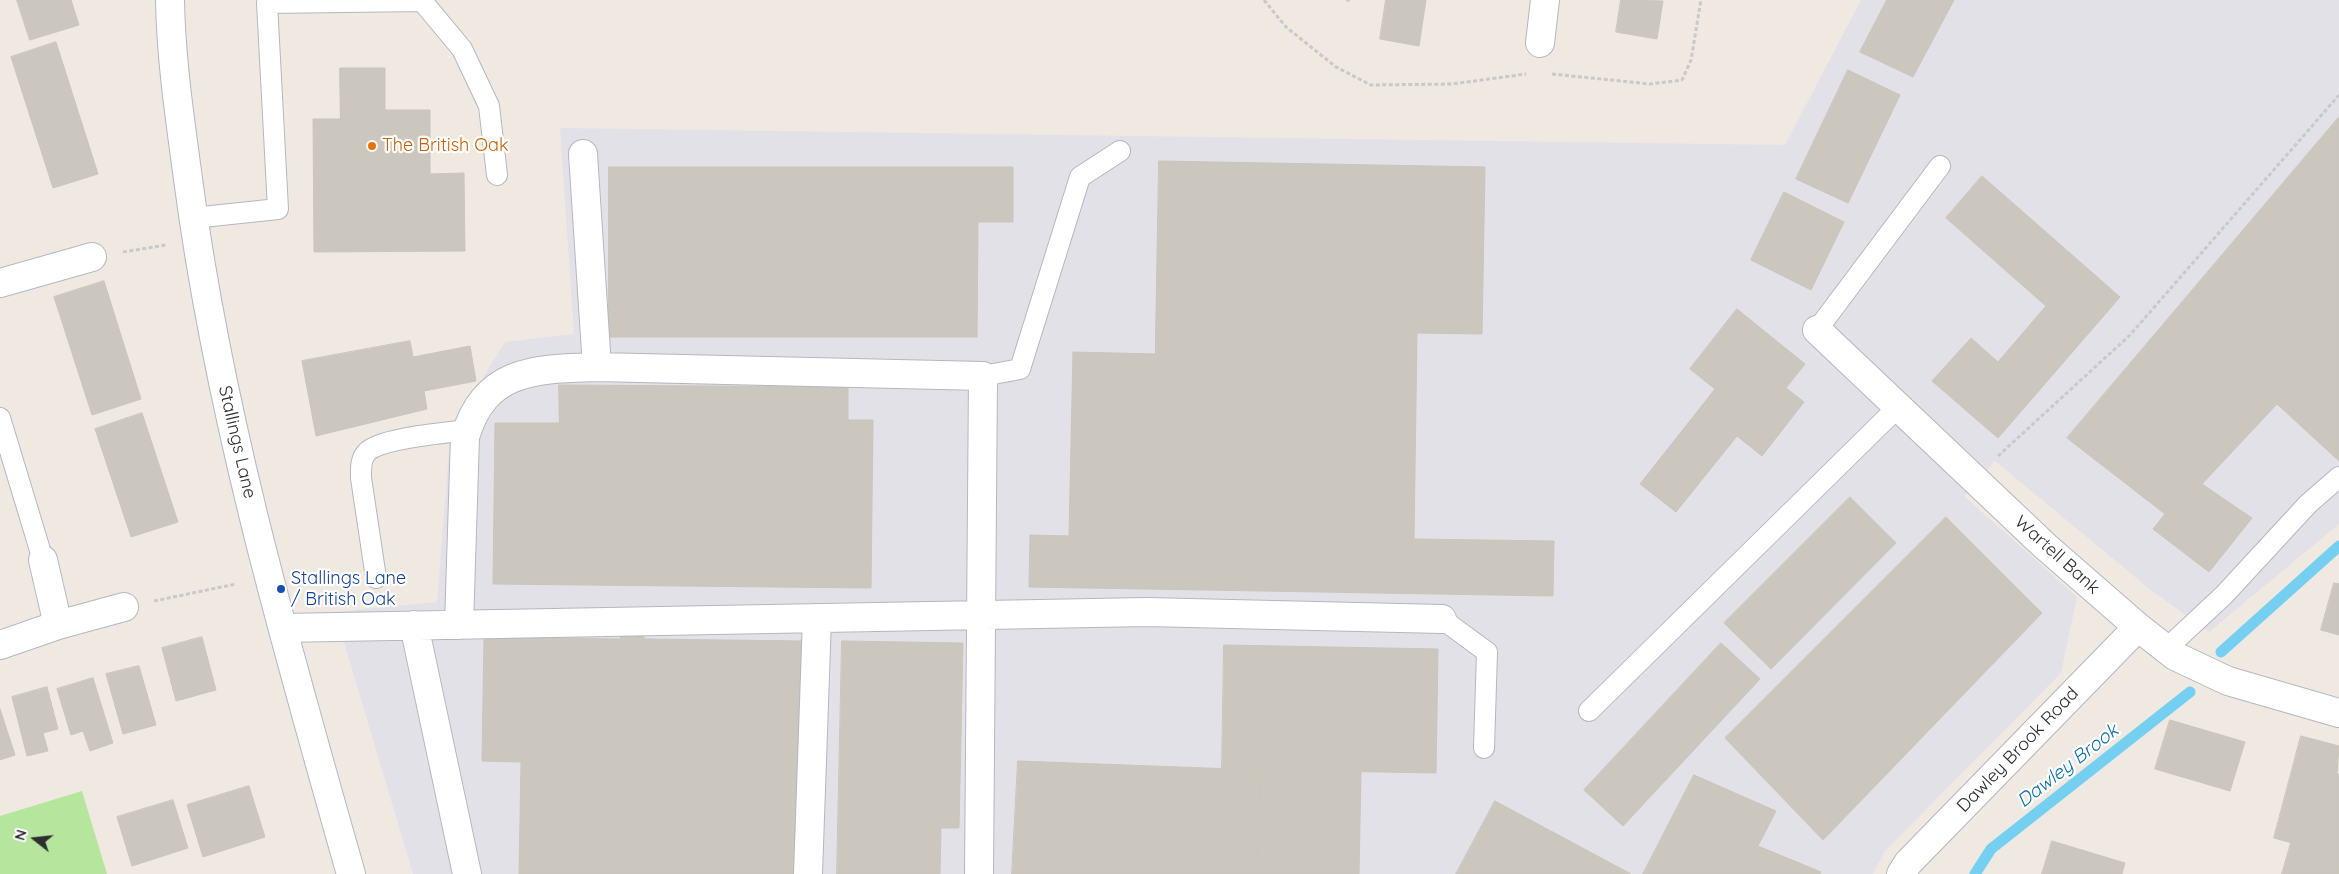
<!DOCTYPE html>
<style>
body{margin:0}
#map{position:relative;width:2339px;height:874px;overflow:hidden;background:#efe9e1;font-family:Quicksand,sans-serif}
canvas{display:block}
.north{position:absolute;left:10px;top:814px;width:50px;height:50px;-webkit-text-stroke:4px #fff;paint-order:stroke;rotate:286deg;font-size:14px;font-weight:700;line-height:20px;text-align:center;color:#2e2e2e}
.north::after{content:'';display:block;margin:auto;width:18px;height:22px;background:#2e2e2e;clip-path:polygon(50% 0,100% 100%,50% 72%,0 100%)}
</style>
<div id="map">
<canvas width="2339" height="874"></canvas>
<div class="north">N</div>
</div>
<script>
const g = document.querySelector('canvas').getContext('2d');
g.lineJoin = 'round';
function fillPath(path, color) { g.fillStyle = color; g.fill(path, 'evenodd'); }
function trace(path, color, width, dash) { g.strokeStyle = color; g.lineWidth = width; g.lineCap = dash ? 'butt' : 'round'; g.setLineDash(dash || []); g.stroke(path); }
function label(font, color, halo, rows, align = 'center') {
  g.font = font + ' Quicksand,sans-serif'; g.lineWidth = 4.5; g.setLineDash([]); g.textBaseline = 'middle'; g.strokeStyle = halo; g.fillStyle = color; for (const [text, x, y, turn = 0] of rows) {
    g.save(); g.translate(x, y); g.rotate((+turn || 0) * Math.PI / 180); g.textAlign = isNaN(turn) ? turn : align; if (halo) g.strokeText(text, 0, 0); g.fillText(text, 0, 0); g.restore();
  }
}
fillPath(new Path2D(`
 M 1861,0 L 2339,0 L 2339,524 L 2209,632 L 2152,591 L 1995,461 L 1964,496 L 2077,597 L 2061,673 L 1885,851 L 1873,874 L 413,874 L 335,612 L 437,602 L 450,439 L 457,419 L 505,342 L 574,334 L 560,128 L 1785,145 Z`), '#e3e1e8');
fillPath(new Path2D(`
 M 82,791 L 107,874 L 0,874 L 0,816 Z`), '#b6e59e');
trace(new Path2D(`
 M 2221,652 L 2339,546
 M 1975,874 L 1991,849 L 2190,692`), '#75cff0', 11);
const building = new Path2D(`
 M 17,0 L 71,0 L 79,25 L 30,40 Z
 M 1386,0 L 1426,0 L 1419,46 L 1380,39 Z
 M 1621,0 L 1663,1 L 1657,39 L 1616,32 Z
 M 1887,0 L 1954,0 L 1913,77 L 1860,52 Z
 M 56,42 L 98,174 L 53,188 L 11,57 Z
 M 340,68 L 385,68 L 385,110 L 430,110 L 430,174 L 464,173 L 465,251 L 314,252 L 313,119 L 340,119 Z
 M 1848,70 L 1900,95 L 1848,203 L 1796,179 Z
 M 2339,117 L 2339,461 L 2277,404 L 2202,484 L 2252,518 L 2209,572 L 2153,529 L 2165,514 L 2067,438 Z
 M 1159,161 L 1485,167 L 1482,334 L 1417,333 L 1414,539 L 1554,541 L 1553,596 L 1029,587 L 1030,535 L 1069,536 L 1073,352 L 1155,354 Z
 M 609,167 L 1013,167 L 1013,222 L 978,222 L 977,337 L 609,337 Z
 M 1982,176 L 2120,297 L 1998,438 L 1932,381 L 1971,338 L 1998,362 L 2046,306 L 1946,218 Z
 M 1784,192 L 1844,222 L 1811,290 L 1751,260 Z
 M 104,281 L 141,399 L 92,415 L 54,297 Z
 M 1737,309 L 1805,364 L 1786,388 L 1804,402 L 1762,456 L 1737,436 L 1676,512 L 1640,484 L 1715,389 L 1690,369 Z
 M 410,341 L 413,357 L 470,346 L 476,381 L 424,391 L 427,409 L 316,436 L 302,361 Z
 M 559,385 L 848,387 L 848,420 L 873,420 L 871,588 L 493,584 L 495,423 L 559,423 Z
 M 142,413 L 178,522 L 131,537 L 95,429 Z
 M 1850,497 L 1896,543 L 1771,669 L 1724,623 Z
 M 1946,517 L 2042,613 L 1823,840 L 1725,738 Z
 M 2334,583 L 2339,584 L 2339,635 L 2321,630 Z
 M 621,631 L 644,631 L 644,639 L 803,641 L 799,874 L 519,874 L 521,762 L 482,761 L 484,637 L 620,639 Z
 M 202,637 L 216,690 L 176,701 L 162,648 Z
 M 842,641 L 963,643 L 959,828 L 941,828 L 940,874 L 837,874 Z
 M 1721,643 L 1760,679 L 1623,826 L 1584,790 Z
 M 1224,645 L 1438,649 L 1436,773 L 1222,769 Z
 M 139,666 L 156,725 L 123,734 L 106,674 Z
 M 93,678 L 113,743 L 90,751 L 83,731 L 71,735 L 57,689 Z
 M 47,687 L 58,729 L 43,733 L 48,751 L 27,756 L 12,697 Z
 M 0,709 L 15,755 L 0,760 Z
 M 2170,720 L 2245,742 L 2230,791 L 2155,769 Z
 M 2301,736 L 2339,746 L 2337,774 L 2339,774 L 2339,856 L 2274,838 Z
 M 1018,761 L 1260,770 L 1258,874 L 1012,874 Z
 M 1260,770 L 1361,772 L 1359,874 L 1258,874 Z
 M 1694,775 L 1776,811 L 1758,846 L 1821,872 L 1820,874 L 1643,874 Z
 M 249,786 L 265,837 L 203,857 L 187,805 Z
 M 173,800 L 188,848 L 132,866 L 117,817 Z
 M 1495,801 L 1631,874 L 1456,874 Z
 M 2052,841 L 2125,863 L 2122,874 L 2042,874 Z
 M 2291,843 L 2339,856 L 2339,874 L 2282,874 Z`);
fillPath(building, '#cbc7bf');
trace(building, '#cbc5ba', 1);
const service = new Path2D(`
 M 193,218 L 278,209 L 267,3 L 422,1 L 462,49 L 489,106 L 497,175
 M 1817,330 L 1940,166
 M 983,376 L 1020,369 L 1080,177 L 1120,151
 M 0,418 L 43,560
 M 376,578 L 361,478 C 361,469 360,459 367,452 C 380,438 446,433 467,430
 M 1442,619 L 1487,652 L 1484,748
 M 2166,649 L 2224,595 L 2308,504 L 2339,477
 M 1589,711 L 1898,407`);
const minor = new Path2D(`
 M 1540,43 L 1545,0
 M 583,154 L 597,367
 M 0,283 L 92,257
 M 1817,330 L 2045,546 L 2138,627 L 2175,656 L 2228,681 L 2339,713
 M 43,560 L 58,625
 M 414,625 L 467,874
 M 459,625 L 465,437 C 485,368 537,369 597,367 L 983,376 L 979,874
 M 283,628 L 1147,612 L 1442,619
 M 0,645 L 58,625 L 124,607
 M 808,874 L 817,618
 M 1901,874 L 1908,863 L 2138,627`);
const secondary = new Path2D(`
 M 170,0 C 171,60 180,119 188,179 C 219,415 286,645 351,874`);
trace(service, '#b4b7c1', 22);
trace(minor, '#b4b7c1', 30);
trace(secondary, '#b4b7c1', 30);
trace(new Path2D(`
 M 1264,0 L 1286,27 L 1336,67 L 1371,85 L 1452,84 L 1526,74
 M 1346,0 L 1352,0
 M 1552,74 L 1650,84 L 1682,80 L 1691,60 L 1701,0
 M 123,252 L 166,245
 M 1998,456 L 2130,335 L 2339,95
 M 154,601 L 236,584`), '#c9c9c9', 3, [4, 2.5]);
trace(service, '#fff', 20);
trace(minor, '#fff', 28);
trace(secondary, '#fff', 28);
for (const [x, y, r, color] of [
 [372,146,5,"#e8710a"],
 [281,589,5,"#1a4fb4"]
]) { const dot = new Path2D(); dot.arc(x, y, r, 0, 2 * Math.PI); g.fillStyle = color; g.fill(dot); trace(dot, '#fff', 2); }
label('18px', '#c56008', '#fff', [
 ["The British Oak",382,146]
], 'left');
label('18px', '#2e2e2e', '#fff', [
 ["Stallings Lane",237,442,77],
 ["Wartell Bank",2057,555,42],
 ["Dawley Brook Road",2018,750,-46]
]);
label('18px', '#164399', '#fff', [
 ["Stallings Lane",291,579],
 ["/ British Oak",291,600]
], 'left');
label('italic 19px', '#0d6fa3', '#fff', [
 ["Dawley Brook",2068,766,-38]
]);
</script>
